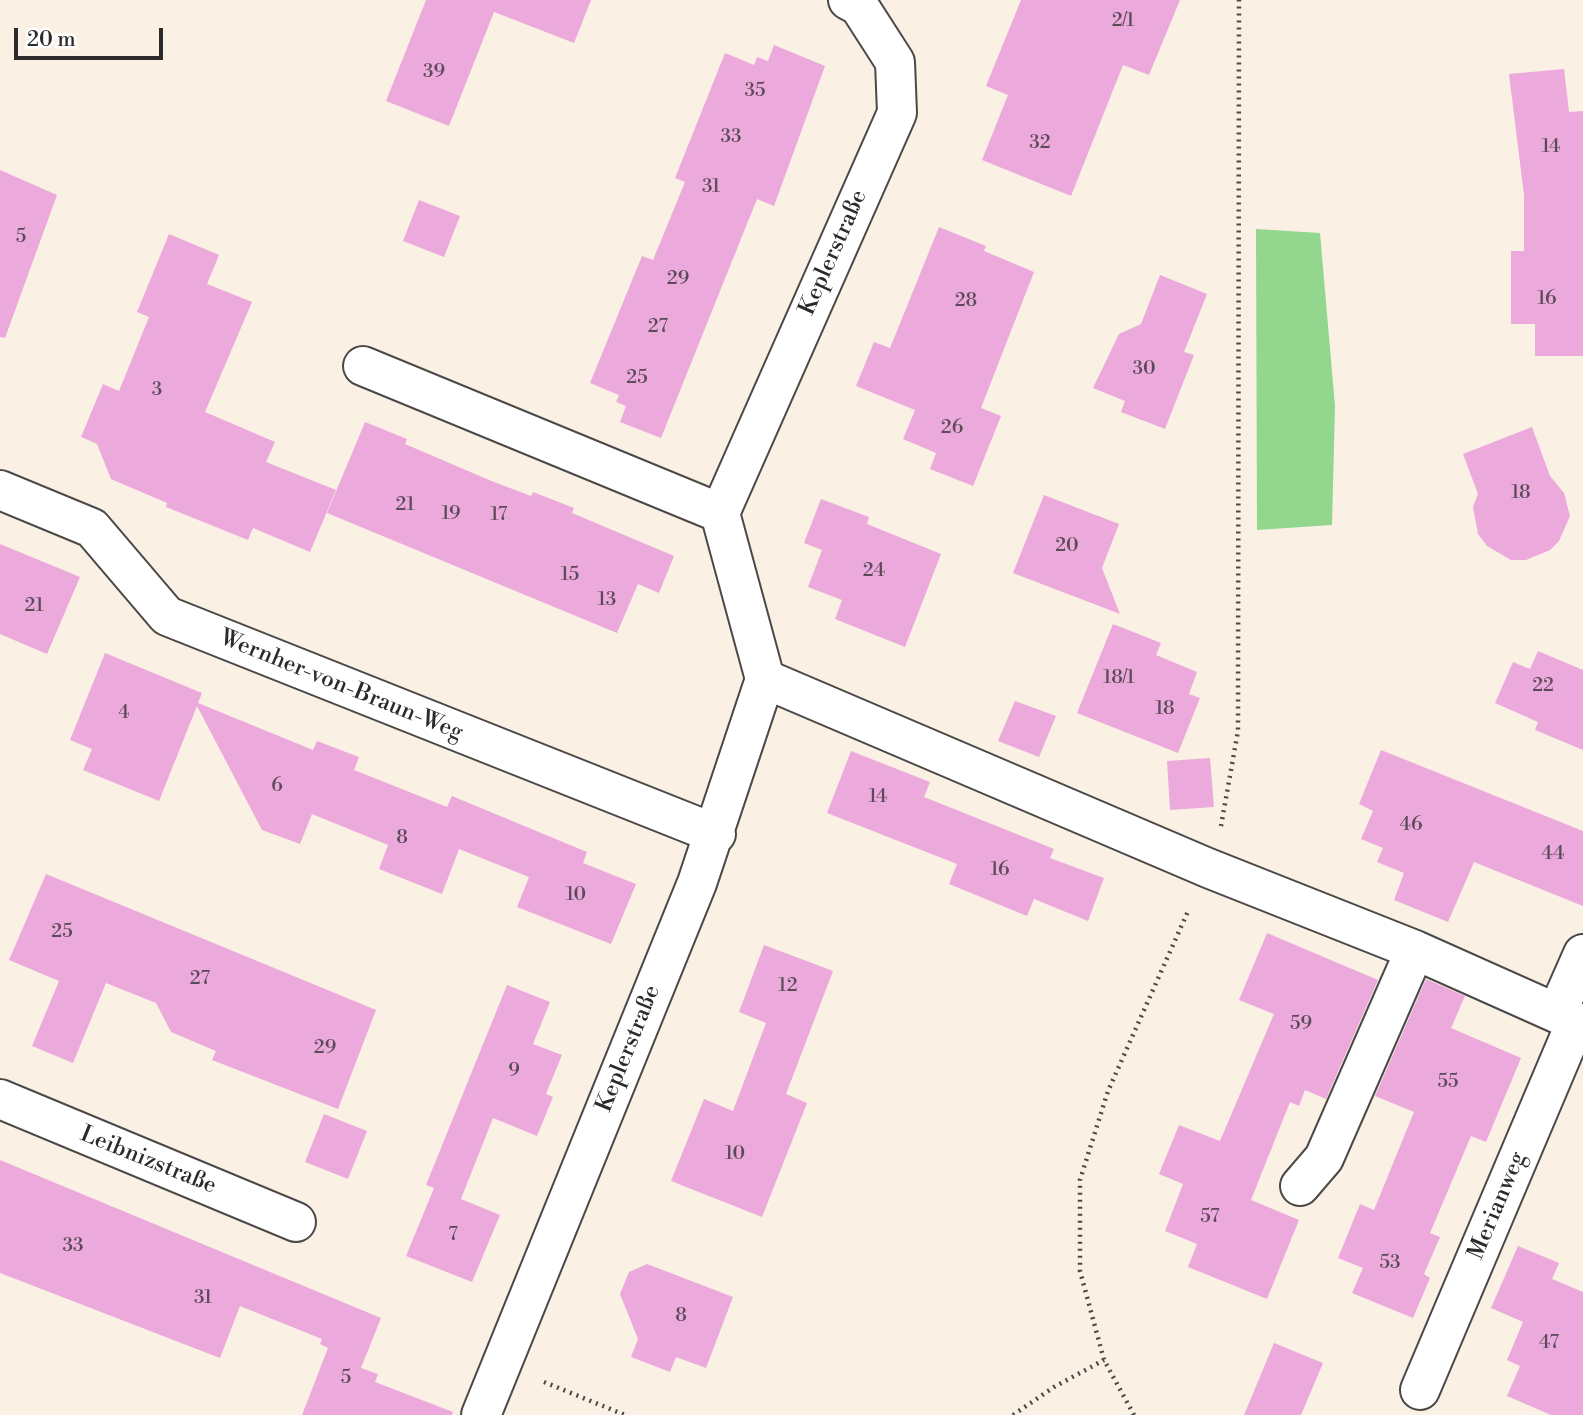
<!DOCTYPE html>
<meta charset="utf-8">
<style>
body{margin:0}
#map{position:relative;width:1583px;height:1415px;overflow:hidden;background:#fbf0e4;font-family:"Libre Bodoni",serif}
canvas{display:block}
.scale{position:absolute;left:14px;top:28px;width:149px;height:32px;box-sizing:border-box;border:4px solid #2b2b2b;border-top:0;padding-left:9px;font-size:21px;line-height:24px;white-space:nowrap;color:#2b2b2b;-webkit-text-stroke:5px #fff;paint-order:stroke}
</style>
<div id="map">
<canvas width="1583" height="1415"></canvas>
<div class="scale">20 m</div>
</div>
<script>
const g = document.querySelector('canvas').getContext('2d');
g.lineJoin = 'round';
function fillPath(path, color) { g.fillStyle = color; g.fill(path, 'evenodd'); }
function trace(path, color, width, dash) { g.strokeStyle = color; g.lineWidth = width; g.lineCap = dash ? 'butt' : 'round'; g.setLineDash(dash || []); g.stroke(path); }
function label(font, color, halo, rows, align = 'center') {
  g.font = font + ' "Libre Bodoni",serif'; g.lineWidth = 7; g.setLineDash([]); g.textBaseline = 'middle'; g.strokeStyle = halo; g.fillStyle = color; for (const [text, x, y, turn = 0] of rows) {
    g.save(); g.translate(x, y); g.rotate((+turn || 0) * Math.PI / 180); g.textAlign = isNaN(turn) ? turn : align; if (halo) g.strokeText(text, 0, 0); g.fillText(text, 0, 0); g.restore();
  }
}
fillPath(new Path2D(`
 M 1256,229 L 1320,233 L 1335,406 L 1332,525 L 1257,530 Z`), '#93d68e');
fillPath(new Path2D(`
 M 426,0 L 591,0 L 574,43 L 494,12 L 449,126 L 386,101 Z
 M 1021,0 L 1180,0 L 1149,75 L 1123,65 L 1071,196 L 982,160 L 1008,95 L 986,86 Z
 M 774,45 L 825,66 L 774,206 L 757,199 L 661,438 L 620,422 L 626,406 L 616,402 L 619,395 L 590,383 L 642,256 L 653,260 L 685,182 L 675,178 L 725,53 L 754,65 L 757,57 L 768,61 Z
 M 1564,69 L 1569,112 L 1583,111 L 1583,356 L 1535,356 L 1535,324 L 1511,324 L 1511,251 L 1524,251 L 1524,195 L 1509,74 Z
 M 0,170 L 57,195 L 5,338 L 0,337 Z
 M 419,200 L 460,216 L 444,257 L 403,241 Z
 M 939,227 L 986,246 L 984,251 L 1034,272 L 981,408 L 1001,416 L 973,486 L 930,469 L 936,453 L 903,439 L 915,410 L 856,386 L 874,342 L 890,348 Z
 M 169,234 L 219,255 L 207,284 L 252,302 L 205,412 L 275,442 L 266,462 L 336,490 L 310,552 L 253,528 L 248,540 L 166,507 L 167,503 L 111,479 L 97,444 L 81,437 L 103,384 L 119,391 L 149,317 L 137,312 Z
 M 1160,275 L 1207,294 L 1184,352 L 1194,355 L 1165,429 L 1121,412 L 1125,401 L 1093,388 L 1119,334 L 1141,324 Z
 M 365,422 L 407,439 L 405,444 L 489,480 L 531,496 L 533,492 L 574,508 L 572,513 L 674,556 L 659,593 L 638,584 L 617,633 L 327,513 Z
 M 1532,427 L 1550,476 L 1564,493 L 1570,516 L 1559,541 L 1550,550 L 1526,560 L 1511,560 L 1487,546 L 1478,534 L 1473,507 L 1478,494 L 1463,454 Z
 M 1044,495 L 1119,524 L 1102,568 L 1120,614 L 1013,573 Z
 M 821,499 L 869,517 L 867,524 L 941,554 L 905,647 L 835,619 L 842,600 L 808,587 L 822,550 L 804,543 Z
 M 0,544 L 80,577 L 47,654 L 0,634 Z
 M 1113,624 L 1161,643 L 1156,655 L 1197,672 L 1189,694 L 1200,698 L 1178,753 L 1077,713 Z
 M 1538,651 L 1583,670 L 1583,750 L 1535,730 L 1538,722 L 1495,703 L 1513,662 L 1530,669 Z
 M 105,653 L 202,693 L 198,703 L 313,750 L 317,741 L 359,757 L 354,770 L 447,807 L 452,796 L 587,852 L 583,863 L 636,884 L 611,944 L 517,907 L 529,877 L 459,849 L 442,894 L 379,869 L 388,845 L 312,814 L 300,844 L 262,830 L 197,706 L 159,801 L 83,770 L 92,749 L 70,740 Z
 M 1015,701 L 1056,716 L 1039,757 L 998,741 Z
 M 1381,750 L 1583,831 L 1583,906 L 1474,862 L 1448,922 L 1394,900 L 1404,873 L 1377,862 L 1383,848 L 1361,839 L 1373,811 L 1359,804 Z
 M 851,751 L 930,782 L 924,797 L 1054,849 L 1050,858 L 1104,878 L 1088,921 L 1034,899 L 1027,916 L 949,884 L 957,864 L 827,813 Z
 M 1210,758 L 1214,807 L 1170,810 L 1167,761 Z
 M 46,874 L 376,1010 L 338,1109 L 212,1060 L 216,1051 L 171,1032 L 156,1003 L 106,983 L 73,1063 L 32,1046 L 59,981 L 9,960 Z
 M 1267,933 L 1378,980 L 1326,1099 L 1305,1090 L 1299,1106 L 1290,1102 L 1251,1200 L 1299,1220 L 1267,1299 L 1188,1267 L 1197,1244 L 1165,1231 L 1183,1184 L 1159,1174 L 1179,1125 L 1220,1141 L 1274,1014 L 1239,1000 Z
 M 764,945 L 833,971 L 786,1094 L 807,1103 L 762,1217 L 671,1181 L 704,1099 L 733,1111 L 766,1023 L 739,1012 Z
 M 1426,979 L 1465,996 L 1451,1028 L 1521,1058 L 1486,1142 L 1471,1136 L 1430,1233 L 1440,1237 L 1424,1274 L 1430,1278 L 1413,1318 L 1352,1293 L 1363,1268 L 1338,1258 L 1360,1204 L 1374,1210 L 1414,1112 L 1375,1096 Z
 M 507,985 L 550,1002 L 533,1044 L 562,1055 L 546,1094 L 553,1097 L 537,1136 L 493,1118 L 461,1199 L 500,1215 L 472,1282 L 406,1256 L 434,1188 L 426,1185 Z
 M 324,1114 L 367,1131 L 348,1179 L 305,1162 Z
 M 0,1160 L 381,1318 L 361,1368 L 378,1374 L 375,1382 L 453,1412 L 452,1415 L 302,1415 L 328,1348 L 320,1344 L 322,1339 L 240,1306 L 220,1358 L 0,1273 Z
 M 1518,1246 L 1559,1263 L 1552,1279 L 1583,1292 L 1583,1415 L 1551,1415 L 1507,1396 L 1520,1366 L 1507,1360 L 1523,1322 L 1491,1308 Z
 M 647,1264 L 733,1297 L 706,1368 L 676,1357 L 670,1372 L 631,1357 L 638,1339 L 620,1294 L 629,1272 Z
 M 1274,1343 L 1323,1363 L 1301,1415 L 1244,1415 Z`), '#eba9dc');
const minor = new Path2D(`
 M 363,366 L 720,513
 M 0,490 L 92,528 L 167,616 L 716,834
 M 765,679 L 1208,868 L 1415,950 L 1583,1025
 M 1557,1013 L 1583,954
 M 0,1099 L 296,1222
 M 1300,1186 L 1324,1158 L 1415,950
 M 1420,1390 L 1576,1022
 M 481,1415 L 697,883 L 765,679 L 720,513 L 897,113 L 895,62 L 859,6 L 848,0`);
trace(minor, '#4a4947', 42);
trace(new Path2D(`
 M 1221,826 L 1238,731 L 1239,0
 M 544,1382 L 625,1415
 M 1013,1415 L 1054,1387 L 1104,1360
 M 1134,1415 L 1104,1360 L 1080,1271 L 1080,1180 L 1108,1091 L 1189,909`), '#4a4947', 4.5, [2, 5]);
trace(minor, '#fff', 38);
label('19px', '#5b4a57', null, [
 ["2/1",1123,21],
 ["39",434,72],
 ["35",755,91],
 ["33",731,137],
 ["32",1040,143],
 ["14",1551,147],
 ["31",711,187],
 ["5",21,237],
 ["29",678,279],
 ["16",1547,299],
 ["28",966,301],
 ["27",658,327],
 ["30",1144,369],
 ["25",637,378],
 ["3",157,390],
 ["26",952,428],
 ["18",1521,493],
 ["21",405,505],
 ["19",451,514],
 ["17",499,515],
 ["20",1067,546],
 ["24",874,571],
 ["15",570,575],
 ["13",607,600],
 ["21",34,606],
 ["18/1",1119,678],
 ["22",1543,686],
 ["18",1165,709],
 ["4",124,713],
 ["6",277,786],
 ["14",878,797],
 ["46",1411,825],
 ["8",402,838],
 ["44",1553,854],
 ["16",1000,870],
 ["10",576,895],
 ["25",62,932],
 ["27",200,979],
 ["12",788,986],
 ["59",1301,1024],
 ["29",325,1048],
 ["9",514,1071],
 ["55",1448,1082],
 ["10",735,1154],
 ["57",1210,1217],
 ["7",453,1235],
 ["33",73,1246],
 ["53",1390,1263],
 ["31",203,1298],
 ["8",681,1316],
 ["47",1549,1343],
 ["5",346,1378]
]);
label('23px', '#2b2b2b', '#fff', [
 ["Keplerstraße",834,253,-66],
 ["Wernher-von-Braun-Weg",341,686,22],
 ["Keplerstraße",629,1049,-68],
 ["Leibnizstraße",148,1161,22],
 ["Merianweg",1498,1206,-67]
]);
</script>
